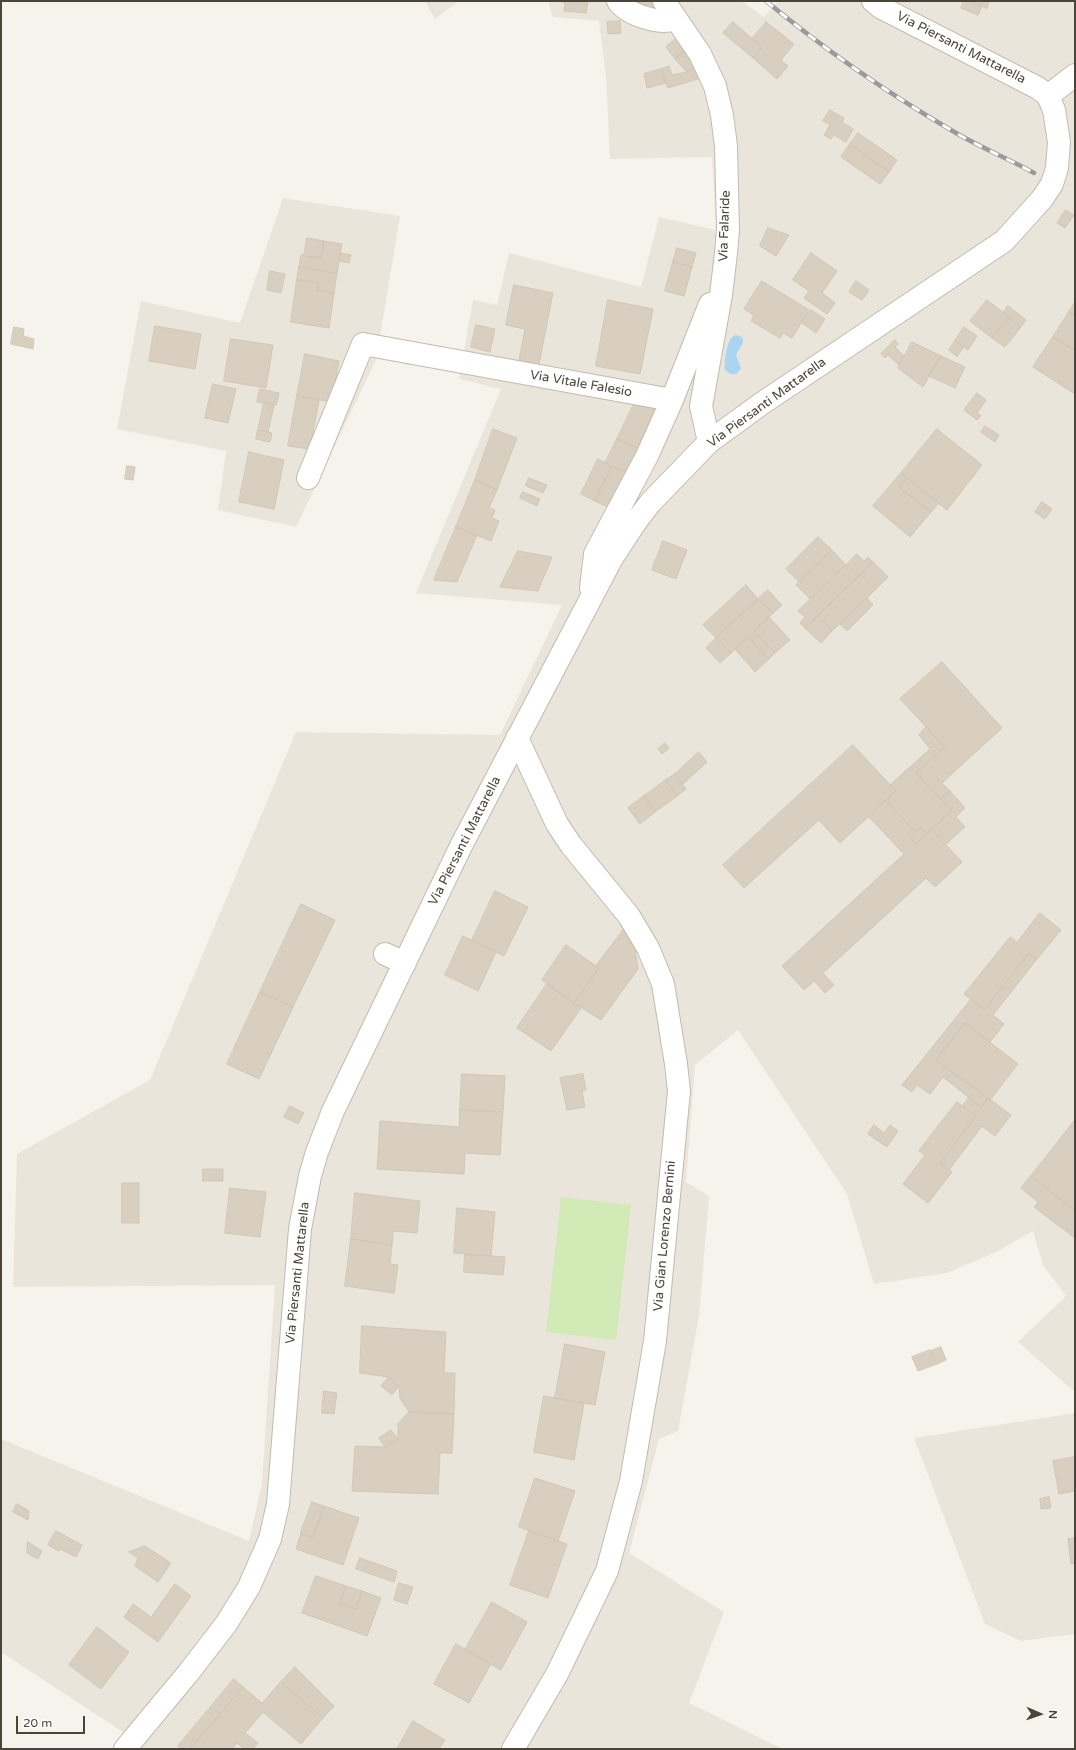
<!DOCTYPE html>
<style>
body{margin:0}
#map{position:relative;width:1076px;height:1750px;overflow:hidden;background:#f6f3ec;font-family:"Varela Round",sans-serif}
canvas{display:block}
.frame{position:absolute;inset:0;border:2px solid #4b4439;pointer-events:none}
.north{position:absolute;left:1020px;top:1694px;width:40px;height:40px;-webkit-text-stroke:3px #fff;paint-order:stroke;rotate:92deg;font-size:11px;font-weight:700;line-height:16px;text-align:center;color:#4b4439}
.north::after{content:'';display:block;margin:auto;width:14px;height:18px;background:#4b4439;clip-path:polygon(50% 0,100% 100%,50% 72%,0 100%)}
.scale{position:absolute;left:16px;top:1716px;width:69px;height:18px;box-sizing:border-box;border:2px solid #4b4439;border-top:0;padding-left:5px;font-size:12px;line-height:14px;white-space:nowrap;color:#4b4439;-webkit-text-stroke:3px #fff;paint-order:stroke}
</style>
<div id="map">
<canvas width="1076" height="1750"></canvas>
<div class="frame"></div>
<div class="north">N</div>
<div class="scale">20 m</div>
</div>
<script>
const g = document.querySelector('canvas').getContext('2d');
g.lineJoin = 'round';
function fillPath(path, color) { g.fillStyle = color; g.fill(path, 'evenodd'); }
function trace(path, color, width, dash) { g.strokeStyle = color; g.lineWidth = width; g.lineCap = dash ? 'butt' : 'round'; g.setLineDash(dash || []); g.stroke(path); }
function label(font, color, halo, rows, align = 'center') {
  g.font = font + ' "Varela Round",sans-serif'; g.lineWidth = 4; g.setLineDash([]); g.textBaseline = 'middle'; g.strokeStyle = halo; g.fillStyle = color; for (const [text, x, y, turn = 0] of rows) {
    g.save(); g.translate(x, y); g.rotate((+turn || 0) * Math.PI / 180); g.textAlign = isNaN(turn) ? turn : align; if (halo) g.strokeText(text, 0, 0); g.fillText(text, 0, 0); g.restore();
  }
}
fillPath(new Path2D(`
 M 425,1 L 459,1 L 435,19 Z
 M 548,1 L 742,1 L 764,17 L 778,1 L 1075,1 L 1075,1392 L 1018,1342 L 1066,1296 L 1043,1265 L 1033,1231 L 996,1252 L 947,1273 L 874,1284 L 847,1194 L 738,1030 L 695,1065 L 686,1182 L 709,1196 L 699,1316 L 678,1431 L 659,1439 L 629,1553 L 724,1612 L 689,1703 L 783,1749 L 132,1749 L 138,1742 L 1,1652 L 1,1439 L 249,1541 L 262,1483 L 275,1285 L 13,1287 L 17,1154 L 150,1080 L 296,732 L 500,735 L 562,605 L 416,593 L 501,389 L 459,379 L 473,300 L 497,305 L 509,253 L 641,287 L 659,217 L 716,230 L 712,157 L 610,159 L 606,76 L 599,21 L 553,17 Z
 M 283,198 L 400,216 L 376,360 L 296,527 L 218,510 L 226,451 L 117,429 L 141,301 L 240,323 Z
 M 1075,1413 L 1075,1634 L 1021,1641 L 985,1624 L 914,1438 Z`), '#eae5da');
fillPath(new Path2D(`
 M 561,1197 L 631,1205 L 616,1340 L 546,1332 Z`), '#d2eab5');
fillPath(new Path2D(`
 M 735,335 C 751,337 739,348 736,355 L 741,368 C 737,376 731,376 725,370 C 724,361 726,340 735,335 Z`), '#a9d4f2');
const building = new Path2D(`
 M 559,1 L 588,1 L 586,13 L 564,11 L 565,3 Z
 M 630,1 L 656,1 L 658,18 Z
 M 964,1 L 969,1 L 982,6 L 978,15 L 961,8 Z
 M 969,1 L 989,1 L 987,8 Z
 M 620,21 L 621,33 L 608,34 L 607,22 Z
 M 733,22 L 762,47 L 753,58 L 723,33 Z
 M 766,22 L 794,44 L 781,60 L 788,66 L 777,79 L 753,58 L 762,47 L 753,38 Z
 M 678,37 L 687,49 L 675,59 L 666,47 Z
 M 687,49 L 699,63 L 687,72 L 675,59 Z
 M 699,63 L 704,77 L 668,88 L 661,69 L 669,66 L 672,75 L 687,72 Z
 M 661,69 L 666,83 L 647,88 L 644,74 Z
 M 830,110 L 844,118 L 842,122 L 853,129 L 846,142 L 834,135 L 831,139 L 824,135 L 830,125 L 823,121 Z
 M 858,133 L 897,160 L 889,172 L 850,144 Z
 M 850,144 L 889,172 L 880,184 L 841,157 Z
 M 1066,210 L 1074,215 L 1065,228 L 1057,223 Z
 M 768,228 L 789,235 L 776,256 L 760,246 Z
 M 307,238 L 324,241 L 321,258 L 304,256 Z
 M 324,241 L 342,244 L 337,273 L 299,267 L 301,255 L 321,258 Z
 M 677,248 L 696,253 L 692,267 L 673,262 Z
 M 340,253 L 351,255 L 349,263 L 339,261 Z
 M 811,253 L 837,271 L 822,293 L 835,303 L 827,314 L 804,298 L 809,291 L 793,280 Z
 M 673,262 L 692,267 L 684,296 L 665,291 Z
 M 299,267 L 337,273 L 334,293 L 317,290 L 318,283 L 297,280 Z
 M 270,271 L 285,274 L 281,293 L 267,290 Z
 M 297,280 L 318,283 L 317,290 L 334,293 L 329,328 L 291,322 Z
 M 762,281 L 809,310 L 792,338 L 783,333 L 780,338 L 751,321 L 754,315 L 744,309 Z
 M 856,281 L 869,290 L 862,300 L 849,292 Z
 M 514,285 L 553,293 L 538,369 L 518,365 L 525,329 L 506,325 Z
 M 608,300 L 653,309 L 640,374 L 596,366 Z
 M 987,300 L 1009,317 L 992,338 L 970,321 Z
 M 1075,302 L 1075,316 L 1069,312 Z
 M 1008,306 L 1026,320 L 1021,327 L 1003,313 Z
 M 811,310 L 825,319 L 816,333 L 802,323 Z
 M 1069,312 L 1075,316 L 1075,350 L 1053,337 Z
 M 1009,317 L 1021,327 L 1005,347 L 992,338 Z
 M 476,325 L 495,329 L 490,352 L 471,347 Z
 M 155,326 L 201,334 L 195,369 L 149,361 Z
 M 14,327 L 24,329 L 23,336 L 34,339 L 33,349 L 11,344 Z
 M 964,327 L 977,336 L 968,350 L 955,341 Z
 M 1053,337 L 1075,350 L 1075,394 L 1033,367 Z
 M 231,339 L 273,345 L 266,388 L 224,381 Z
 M 895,340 L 898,344 L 895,347 L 904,356 L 899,365 L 888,355 L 885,358 L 881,354 Z
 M 955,341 L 964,346 L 957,357 L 949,350 Z
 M 912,342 L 941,356 L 923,387 L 898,368 Z
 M 305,354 L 339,361 L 332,402 L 297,396 Z
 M 941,356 L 965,367 L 955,388 L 929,376 Z
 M 213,384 L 236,389 L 228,423 L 205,418 Z
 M 260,389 L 279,393 L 276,405 L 257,402 Z
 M 977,393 L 986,400 L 977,413 L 981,416 L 977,420 L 964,410 Z
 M 297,396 L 319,400 L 310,449 L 288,446 Z
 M 636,400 L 658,411 L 639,449 L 617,439 Z
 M 264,403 L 274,405 L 268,432 L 258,430 Z
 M 985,426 L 999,435 L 995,442 L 981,432 Z
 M 493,429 L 517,438 L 497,490 L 475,480 Z
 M 937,429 L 982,465 L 947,510 L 901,473 Z
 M 258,430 L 272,433 L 270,442 L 256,439 Z
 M 617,439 L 639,449 L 627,473 L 605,463 Z
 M 249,452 L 284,460 L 274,509 L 239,502 Z
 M 598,459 L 612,466 L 595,501 L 581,494 Z
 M 127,466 L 135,467 L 133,480 L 125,479 Z
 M 612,466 L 627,473 L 610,508 L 595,501 Z
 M 901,473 L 907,478 L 899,487 L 931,512 L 910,537 L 873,506 Z
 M 529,478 L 547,485 L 543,493 L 526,486 Z
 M 907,478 L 939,503 L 931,512 L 899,487 Z
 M 475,480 L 497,490 L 489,508 L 495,510 L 492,518 L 499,521 L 491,541 L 456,527 Z
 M 523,492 L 540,499 L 537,506 L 520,498 Z
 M 1042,502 L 1052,509 L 1045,519 L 1035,512 Z
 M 456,527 L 477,535 L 457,582 L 434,580 Z
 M 818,537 L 832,550 L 799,582 L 786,569 Z
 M 663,541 L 687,550 L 676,579 L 652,570 Z
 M 832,550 L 846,565 L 810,599 L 796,585 Z
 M 518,551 L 552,557 L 538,591 L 500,587 Z
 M 857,554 L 864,561 L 868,557 L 873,562 L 858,577 L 846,565 Z
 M 873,562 L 888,577 L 876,589 L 861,574 Z
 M 846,565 L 858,577 L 820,614 L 808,602 Z
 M 861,574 L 876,589 L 832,631 L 818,616 Z
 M 746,585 L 758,599 L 716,638 L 703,625 Z
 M 768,590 L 782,605 L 773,613 L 758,599 Z
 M 867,598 L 873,605 L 847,631 L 840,624 Z
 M 758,599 L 773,613 L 754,631 L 775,653 L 769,659 L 748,637 L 731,653 L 716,638 Z
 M 808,602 L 820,614 L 805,628 L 800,623 L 805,617 L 798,611 Z
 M 818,616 L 832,631 L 821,643 L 805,628 Z
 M 769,617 L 790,640 L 775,653 L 754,631 Z
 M 748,637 L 769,659 L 755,672 L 735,649 Z
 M 716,638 L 731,653 L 720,663 L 706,648 Z
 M 942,662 L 1002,728 L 942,783 L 950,791 L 941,799 L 916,773 L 945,747 L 900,699 Z
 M 926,727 L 945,747 L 916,773 L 952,811 L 927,833 L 921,827 L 915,832 L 886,800 L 896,791 L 890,785 L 930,749 L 919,735 Z
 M 665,743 L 669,748 L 662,754 L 658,749 Z
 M 853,745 L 896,791 L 840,843 L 819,820 L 744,888 L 723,865 Z
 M 699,752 L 707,762 L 683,784 L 675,774 Z
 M 675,774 L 686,789 L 677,796 L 666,780 Z
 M 666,780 L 677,796 L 655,812 L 644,796 Z
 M 950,791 L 965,808 L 956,817 L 965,827 L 945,845 L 931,829 L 952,811 L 941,799 Z
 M 644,796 L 655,812 L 640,824 L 628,808 Z
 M 886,800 L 915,832 L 910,838 L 916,844 L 931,829 L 962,862 L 935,887 L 926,878 L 823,973 L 834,985 L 825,993 L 814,981 L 804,990 L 782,966 L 904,854 L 868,816 Z
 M 921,827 L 927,833 L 916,844 L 910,838 Z
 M 495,891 L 528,907 L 504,956 L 472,940 Z
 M 301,904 L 335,920 L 293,1007 L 260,992 Z
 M 1040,913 L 1061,930 L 1037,959 L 1029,953 L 984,1010 L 964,994 L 1010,937 L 1017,942 Z
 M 624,929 L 635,949 L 638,969 L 601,1020 L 574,1003 L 599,968 L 596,966 Z
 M 463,936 L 496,952 L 478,991 L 445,975 Z
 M 566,945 L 599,968 L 574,1003 L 542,980 Z
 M 1029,953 L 1037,959 L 993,1015 L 1004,1024 L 990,1042 L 965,1023 L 936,1060 L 988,1098 L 981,1107 L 943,1077 L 930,1094 L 917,1085 L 912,1092 L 902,1085 L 971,999 L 984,1010 Z
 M 547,984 L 581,1008 L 551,1051 L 517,1028 Z
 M 260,992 L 293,1007 L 259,1079 L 227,1064 Z
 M 965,1023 L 1018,1064 L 990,1100 L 936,1060 Z
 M 462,1074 L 505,1076 L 503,1112 L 460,1110 Z
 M 583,1074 L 586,1090 L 582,1091 L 585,1107 L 567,1110 L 560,1078 Z
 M 969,1097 L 981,1107 L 988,1098 L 1011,1115 L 995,1136 L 982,1126 L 949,1170 L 940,1163 L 976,1116 L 963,1106 Z
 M 957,1102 L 976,1116 L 940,1163 L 952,1172 L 928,1203 L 903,1184 L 925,1155 L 919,1151 Z
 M 290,1106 L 304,1113 L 298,1124 L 284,1117 Z
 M 460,1110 L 503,1112 L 500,1155 L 465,1153 L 464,1174 L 377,1169 L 380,1121 L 459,1127 Z
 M 1075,1120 L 1075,1211 L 1031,1176 Z
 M 874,1125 L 884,1133 L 890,1125 L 898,1131 L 887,1147 L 868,1134 Z
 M 203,1169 L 223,1169 L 223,1181 L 203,1181 Z
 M 1031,1176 L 1075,1211 L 1075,1238 L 1034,1207 L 1038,1202 L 1021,1188 Z
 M 122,1183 L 139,1183 L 139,1223 L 122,1223 Z
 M 230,1188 L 266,1192 L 260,1237 L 225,1233 Z
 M 355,1193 L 420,1201 L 417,1233 L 393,1231 L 392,1245 L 351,1239 Z
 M 457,1208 L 495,1212 L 491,1256 L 454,1253 Z
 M 351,1239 L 392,1245 L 390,1264 L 398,1265 L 394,1293 L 345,1286 Z
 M 465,1254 L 505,1257 L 503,1275 L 464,1272 Z
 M 362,1326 L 446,1332 L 444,1373 L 455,1373 L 454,1414 L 409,1412 L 400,1398 L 399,1386 L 389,1377 L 360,1373 Z
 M 565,1344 L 605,1352 L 595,1405 L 555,1398 Z
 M 941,1347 L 946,1360 L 937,1364 L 931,1351 Z
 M 930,1350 L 937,1364 L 918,1371 L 912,1357 Z
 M 389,1377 L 399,1386 L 392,1395 L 381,1386 Z
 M 324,1391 L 337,1393 L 334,1414 L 322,1413 Z
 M 544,1396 L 584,1403 L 574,1460 L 534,1452 Z
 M 409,1412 L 454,1414 L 452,1453 L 440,1453 L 438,1494 L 352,1491 L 355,1446 L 385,1447 L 398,1439 L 398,1424 Z
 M 391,1430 L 398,1439 L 385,1447 L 379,1438 Z
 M 1075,1457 L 1075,1491 L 1059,1494 L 1053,1461 Z
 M 535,1478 L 575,1491 L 558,1541 L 519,1527 Z
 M 1049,1497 L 1051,1508 L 1041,1509 L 1040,1499 Z
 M 312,1502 L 324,1506 L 313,1538 L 301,1533 Z
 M 17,1504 L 29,1511 L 28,1520 L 13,1512 Z
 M 324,1506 L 359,1518 L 343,1565 L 296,1549 L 301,1533 L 313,1538 Z
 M 56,1531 L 82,1545 L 76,1557 L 60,1549 L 59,1551 L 48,1545 Z
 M 529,1531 L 567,1544 L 548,1598 L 510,1585 Z
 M 1075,1538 L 1075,1563 L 1071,1564 L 1068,1539 Z
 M 28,1542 L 42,1551 L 38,1559 L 27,1553 Z
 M 145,1546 L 171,1563 L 158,1582 L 135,1566 L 138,1558 L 129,1552 Z
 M 360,1558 L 397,1571 L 394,1582 L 356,1569 Z
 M 316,1576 L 346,1586 L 340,1603 L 356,1609 L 362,1591 L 381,1598 L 367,1636 L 302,1613 Z
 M 399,1583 L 413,1587 L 407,1604 L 394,1600 Z
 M 175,1584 L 191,1596 L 158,1642 L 124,1617 L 133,1604 L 151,1617 Z
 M 346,1586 L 362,1591 L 356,1609 L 340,1603 Z
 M 492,1602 L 527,1622 L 501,1670 L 465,1650 Z
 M 97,1627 L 129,1652 L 101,1689 L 69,1665 Z
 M 456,1644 L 491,1664 L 469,1703 L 434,1684 Z
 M 295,1667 L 334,1706 L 323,1718 L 281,1682 Z
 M 234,1679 L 243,1687 L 190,1749 L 181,1749 L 178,1746 Z
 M 281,1682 L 323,1718 L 301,1744 L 263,1712 L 245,1733 L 258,1743 L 253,1749 L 244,1749 L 237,1743 L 232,1749 L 190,1749 L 243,1687 L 262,1703 Z
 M 413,1721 L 445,1740 L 439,1749 L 397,1749 Z`);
fillPath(building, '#d8cfc1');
trace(building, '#d3c7b4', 1);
const minor = new Path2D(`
 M 618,1 C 628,15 660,25 676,19
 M 664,1 L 700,54 L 715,86 L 722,115 L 726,146 L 728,229 L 726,253 L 721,295 L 701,406 L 709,442
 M 1048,96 L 1075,75
 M 308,478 L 363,344 L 672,400
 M 591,588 L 595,554 L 647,456 L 672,400 L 710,304
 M 385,954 L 405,963
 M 125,1749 L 189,1672 L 226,1624 L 249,1587 L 270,1539 L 278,1504 L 300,1229 L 310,1176 L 317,1152 L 333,1111 L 462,844 L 612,558 L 635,523 L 650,503 L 709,442 L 761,404 L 1004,241 L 1042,199 L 1052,184 L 1057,168 L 1059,142 L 1054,110 L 1048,96 L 1038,88 L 880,7 L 873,1
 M 513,1749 L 557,1674 L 607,1571 L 631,1481 L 655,1341 L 679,1091 L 676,1064 L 663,984 L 648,948 L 629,916 L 571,845 L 557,824 L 517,738`);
trace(minor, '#c2bbae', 24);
trace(minor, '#fff', 22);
const rail = new Path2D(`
 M 766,1 C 824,49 886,92 951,130 C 977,146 1007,158 1034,173`);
trace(rail, '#9a9a9a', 4.5);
trace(rail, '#fff', 3, [9]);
label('13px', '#4b4439', '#fff', [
 ["Via Piersanti Mattarella",961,48,27],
 ["Via Falaride",725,226,-88],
 ["Via Vitale Falesio",581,384,10],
 ["Via Piersanti Mattarella",767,403,-36],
 ["Via Piersanti Mattarella",465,841,-63],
 ["Via Gian Lorenzo Bernini",665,1236,-85],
 ["Via Piersanti Mattarella",298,1273,-84]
]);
</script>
